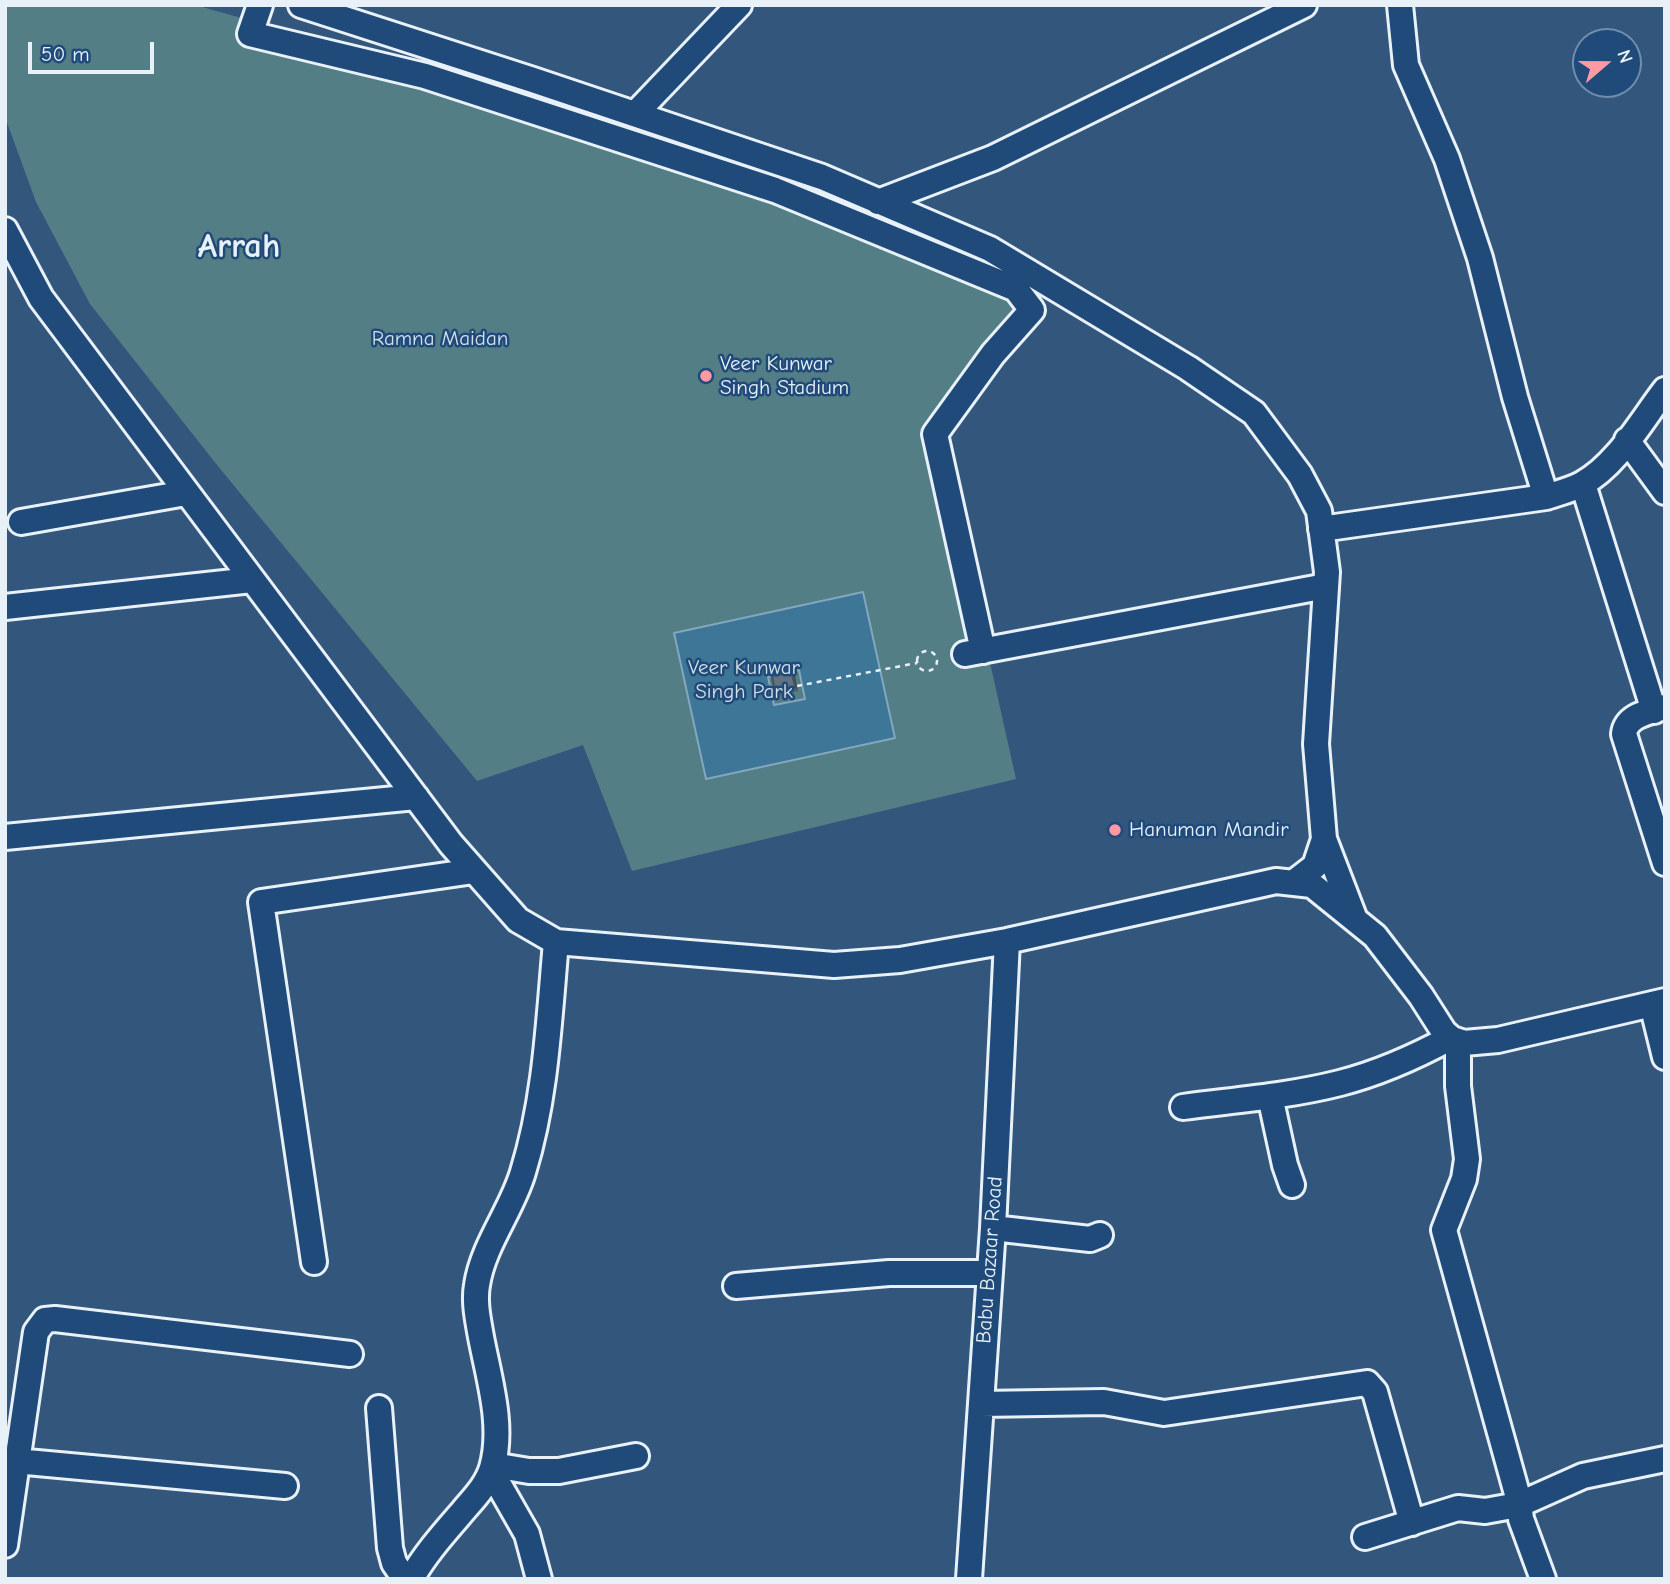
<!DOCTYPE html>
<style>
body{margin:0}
#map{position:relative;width:1670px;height:1584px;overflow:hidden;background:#33567c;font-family:"Comic Neue",sans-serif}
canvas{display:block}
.frame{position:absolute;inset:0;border:7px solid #e8f1f8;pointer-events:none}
.north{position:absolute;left:1572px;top:28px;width:70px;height:70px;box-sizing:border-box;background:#1f4a7a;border:2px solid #6f8dac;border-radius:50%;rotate:70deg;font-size:19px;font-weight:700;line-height:28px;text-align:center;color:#e8f1f8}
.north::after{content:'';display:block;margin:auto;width:24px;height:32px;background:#ff9aa2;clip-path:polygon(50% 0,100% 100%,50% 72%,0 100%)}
.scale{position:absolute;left:28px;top:42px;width:126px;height:32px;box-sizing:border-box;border:4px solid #e8f1f8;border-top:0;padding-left:9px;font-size:21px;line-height:24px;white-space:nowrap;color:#e8f1f8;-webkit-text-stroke:5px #1f4a7a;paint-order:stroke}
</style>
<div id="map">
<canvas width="1670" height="1584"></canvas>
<div class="frame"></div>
<div class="north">N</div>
<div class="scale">50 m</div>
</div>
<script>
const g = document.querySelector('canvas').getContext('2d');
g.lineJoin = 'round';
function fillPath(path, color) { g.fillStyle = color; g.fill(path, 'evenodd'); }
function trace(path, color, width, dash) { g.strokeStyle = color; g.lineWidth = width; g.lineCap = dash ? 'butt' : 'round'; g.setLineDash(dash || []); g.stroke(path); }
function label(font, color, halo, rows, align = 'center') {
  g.font = font + ' "Comic Neue",sans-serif'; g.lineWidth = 5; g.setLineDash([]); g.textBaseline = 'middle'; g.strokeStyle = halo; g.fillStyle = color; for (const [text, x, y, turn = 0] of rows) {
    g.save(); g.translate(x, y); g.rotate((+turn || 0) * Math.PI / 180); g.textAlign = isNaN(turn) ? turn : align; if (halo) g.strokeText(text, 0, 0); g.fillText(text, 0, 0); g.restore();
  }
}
fillPath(new Path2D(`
 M 5,5 L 195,5 L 409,65 L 706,155 L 845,204 L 1025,295 L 945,405 L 947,470 L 1016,779 L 632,871 L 583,745 L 477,781 L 217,465 L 90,304 L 36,202 L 5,117 Z`), '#537e86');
const water = new Path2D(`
 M 863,592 L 895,738 L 706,779 L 674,633 ZM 799,670 L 805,699 L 774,705 L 768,677 Z`);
fillPath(water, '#3e7698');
trace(water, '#82a7be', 2);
const minor = new Path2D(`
 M 260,5 L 250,34 L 425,76 L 775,190 L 1016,289 L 1032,310 L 993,354 L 935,434 L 983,651
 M 301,5 L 533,80 L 822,177 L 990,249 L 1188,368 L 1254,413 L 1300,475 L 1319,511 L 1327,572 L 1316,744 L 1324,839 L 1315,866 L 1293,883
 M 635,114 L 739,5
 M 878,202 L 993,158 L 1304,5
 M 5,230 L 41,298 L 451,844 L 518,920 L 556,942 L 834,965 L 900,960 L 1007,941 L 1276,881 L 1312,885 L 1375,936 L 1421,996 L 1444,1032 L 1452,1039 L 1464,1043 L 1498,1040 L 1665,1001
 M 1627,440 L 1665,492
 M 1583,484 L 1654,711
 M 1546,497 C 1558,493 1571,490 1582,484 C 1617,465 1641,421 1665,390
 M 21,522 L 186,493
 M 1321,529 L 1546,497 L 1515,397 L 1480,258 L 1447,159 L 1406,65 L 1400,5
 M 5,607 L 252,580
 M 965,654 L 1326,586
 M 1665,707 C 1649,712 1626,715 1624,734 L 1665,863
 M 5,837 L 416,797
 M 1324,839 L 1354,917
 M 1652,1004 L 1665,1057
 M 1458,1042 L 1458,1086 L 1467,1159 L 1464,1179 L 1444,1230 L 1519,1501 L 1521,1519 L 1543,1579
 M 1270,1096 L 1285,1165 L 1292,1185
 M 1183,1107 C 1235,1100 1289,1096 1340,1083 C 1379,1073 1415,1057 1450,1038
 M 993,1228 L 1090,1239 L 1100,1235
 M 314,1262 L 261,902 L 474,871
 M 736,1286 L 889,1273 L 990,1273
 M 981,1404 L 1104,1402 L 1164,1413 L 1367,1383 L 1375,1392 L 1412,1523
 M 379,1408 L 390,1548 L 394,1563 L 405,1579
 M 5,1460 L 285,1486
 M 493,1465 L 529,1471 L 559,1471 L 636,1456
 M 491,1471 L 527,1534 L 539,1579
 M 1365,1537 L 1458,1508 L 1485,1511 L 1518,1505 L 1583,1476 L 1665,1459
 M 5,1545 L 36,1332 L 45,1320 L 55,1319 L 350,1354
 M 411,1579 C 425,1554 444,1533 463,1511 C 474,1498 487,1485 492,1468 C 504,1426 489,1379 481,1337 C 478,1320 474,1302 477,1285 C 483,1245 512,1210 523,1172 C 546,1098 549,1019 556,942
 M 969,1579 L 993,1228 L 1007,941`);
trace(minor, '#e8f1f8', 30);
trace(new Path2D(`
 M917 661a10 10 0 1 1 20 0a10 10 0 1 1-20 0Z
 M 797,686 L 917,663`), '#e8f1f8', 2.5, [5, 5]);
trace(minor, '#1f4a7a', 24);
fillPath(new Path2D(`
 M 795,676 L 798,691 L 778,696 L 775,692 Z`), '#546270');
fillPath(new Path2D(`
 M 792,672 L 795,676 L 798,691 L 795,687 Z`), '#45505b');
const building = new Path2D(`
 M 792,672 L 795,687 L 775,692 L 772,676 Z`);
fillPath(building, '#627282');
trace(building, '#45505b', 2);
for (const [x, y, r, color] of [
 [706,376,7,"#ff9aa2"],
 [1115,830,7,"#ff9aa2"]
]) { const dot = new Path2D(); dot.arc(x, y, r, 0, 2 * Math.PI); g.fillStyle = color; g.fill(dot); trace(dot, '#1f4a7a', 2.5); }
label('21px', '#d2e0e7', '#1f4a7a', [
 ["Ramna Maidan",440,339],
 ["Veer Kunwar",744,668],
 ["Singh Park",744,692]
]);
label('21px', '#e8f1f8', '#1f4a7a', [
 ["Veer Kunwar",720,364],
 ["Singh Stadium",720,388],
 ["Hanuman Mandir",1129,830]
], 'left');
label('21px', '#e8f1f8', '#1f4a7a', [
 ["Babu Bazaar Road",990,1260,-86]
]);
label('bold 35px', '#e8f1f8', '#1f4a7a', [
 ["Arrah",239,247]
]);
</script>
